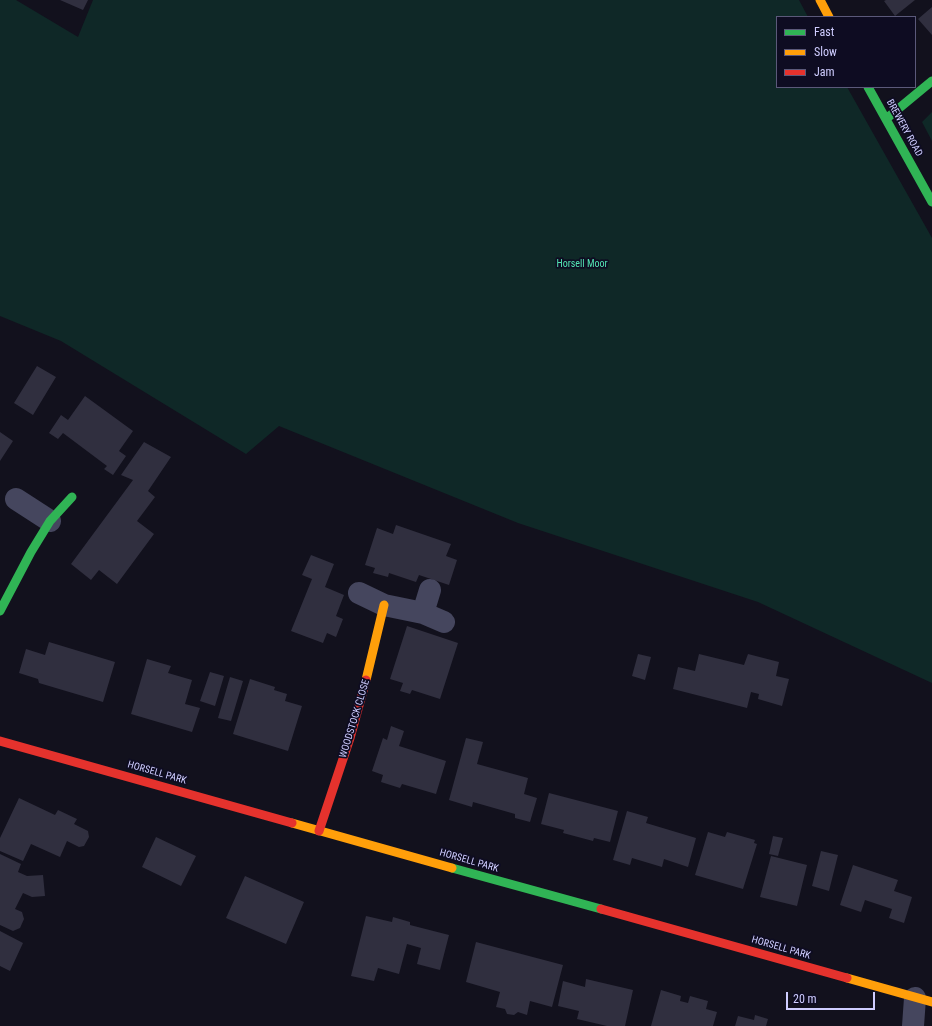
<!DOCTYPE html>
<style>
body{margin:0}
#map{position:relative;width:932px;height:1026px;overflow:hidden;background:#12111d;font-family:"Roboto Condensed",sans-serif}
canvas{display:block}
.legend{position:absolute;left:776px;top:16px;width:140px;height:72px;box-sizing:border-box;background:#0e0c22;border:1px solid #5b597a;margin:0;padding:5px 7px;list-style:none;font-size:12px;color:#cfcdff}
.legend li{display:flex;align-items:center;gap:8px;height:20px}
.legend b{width:20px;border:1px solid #5b597a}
.scale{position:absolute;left:786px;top:992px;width:89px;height:18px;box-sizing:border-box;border:2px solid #cfcdff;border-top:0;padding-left:5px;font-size:12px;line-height:14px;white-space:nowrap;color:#cfcdff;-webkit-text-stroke:3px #0e0c22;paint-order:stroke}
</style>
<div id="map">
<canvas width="932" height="1026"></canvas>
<ul class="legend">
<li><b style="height:5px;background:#30b455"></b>Fast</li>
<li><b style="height:5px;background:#ff9f0a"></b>Slow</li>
<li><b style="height:5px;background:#e5322d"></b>Jam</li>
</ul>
<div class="scale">20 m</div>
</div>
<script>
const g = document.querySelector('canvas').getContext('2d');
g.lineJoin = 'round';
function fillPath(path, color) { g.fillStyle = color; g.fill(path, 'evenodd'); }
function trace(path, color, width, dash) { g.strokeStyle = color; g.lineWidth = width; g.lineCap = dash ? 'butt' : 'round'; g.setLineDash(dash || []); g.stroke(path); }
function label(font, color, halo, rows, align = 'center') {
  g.font = font + ' "Roboto Condensed",sans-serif'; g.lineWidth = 3.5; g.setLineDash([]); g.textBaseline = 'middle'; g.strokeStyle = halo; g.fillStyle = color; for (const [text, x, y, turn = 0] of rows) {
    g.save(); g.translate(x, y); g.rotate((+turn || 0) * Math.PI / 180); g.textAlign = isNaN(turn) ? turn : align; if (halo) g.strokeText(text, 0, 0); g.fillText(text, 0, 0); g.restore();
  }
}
fillPath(new Path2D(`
 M 0,0 L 16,0 L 78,37 L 93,0 L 799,0 L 808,17 L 777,17 L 777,87 L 847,87 L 932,238 L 932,683 L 758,602 L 518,523 L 279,426 L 246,454 L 61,341 L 0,316 Z
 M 932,112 L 932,141 L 922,122 Z`), '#0f2827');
fillPath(new Path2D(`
 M 60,0 L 88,0 L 83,10 Z
 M 886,0 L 915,0 L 895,16 L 884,1 Z
 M 932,7 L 932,35 L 918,19 Z
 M 37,366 L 56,377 L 33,415 L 14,403 Z
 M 85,396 L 133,431 L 119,451 L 126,456 L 113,475 L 104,469 L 107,466 L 63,433 L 58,439 L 49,433 L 61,415 L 68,420 Z
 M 0,432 L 13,441 L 0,461 Z
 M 144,442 L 171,457 L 148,491 L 155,497 L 137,521 L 154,534 L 117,584 L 99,570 L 91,580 L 71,564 L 133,480 L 121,475 Z
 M 396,525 L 451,544 L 446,556 L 457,560 L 449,585 L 419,575 L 416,582 L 389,573 L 388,577 L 373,573 L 375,568 L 365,565 L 377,528 L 393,534 Z
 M 311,555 L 334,564 L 325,587 L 344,595 L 336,616 L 343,619 L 336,637 L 327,633 L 323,643 L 291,631 L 312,579 L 302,575 Z
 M 407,626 L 458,643 L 440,699 L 412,690 L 410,694 L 400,691 L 403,683 L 390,679 Z
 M 49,642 L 115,662 L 103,702 L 39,683 L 38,679 L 19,673 L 26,649 L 45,655 Z
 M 638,654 L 651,657 L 645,680 L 632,676 Z
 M 699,654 L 744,665 L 748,654 L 779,662 L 776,676 L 789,679 L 782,706 L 758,699 L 759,694 L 751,692 L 747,708 L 673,689 L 678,667 L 695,671 Z
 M 147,659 L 171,666 L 168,673 L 192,680 L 185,704 L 200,708 L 192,732 L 131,714 Z
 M 210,672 L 224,676 L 215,706 L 200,701 Z
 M 230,677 L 243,681 L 231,721 L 218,718 Z
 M 250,679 L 275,687 L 274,690 L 287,694 L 285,701 L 302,706 L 288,751 L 233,734 Z
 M 391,726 L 404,731 L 399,746 L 446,761 L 436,794 L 402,784 L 400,788 L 381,782 L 383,775 L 372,771 L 383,738 L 387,740 Z
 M 466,738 L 483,742 L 477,764 L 528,778 L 524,794 L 537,798 L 530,822 L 515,818 L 515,814 L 473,802 L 472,807 L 449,800 Z
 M 549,793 L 618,811 L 610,842 L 594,838 L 593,841 L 563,833 L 564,830 L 541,824 Z
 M 19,798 L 55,815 L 58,810 L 77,819 L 74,824 L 88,831 L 89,837 L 84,846 L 79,847 L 67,841 L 60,857 L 31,844 L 23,861 L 0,851 L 0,838 Z
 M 627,811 L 648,817 L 646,823 L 696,838 L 688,867 L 664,859 L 662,867 L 632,858 L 630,865 L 613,860 Z
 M 708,832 L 725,837 L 727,832 L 755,840 L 754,843 L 757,844 L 743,889 L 695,875 Z
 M 773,836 L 783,838 L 778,856 L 769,854 Z
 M 156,837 L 196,856 L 181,886 L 142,867 Z
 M 821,851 L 838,855 L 829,891 L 812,886 Z
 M 0,854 L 21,864 L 18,872 L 27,876 L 43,875 L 45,896 L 32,897 L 23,893 L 15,909 L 22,912 L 24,919 L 20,928 L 13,931 L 0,925 Z
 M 771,856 L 807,865 L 797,906 L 760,897 Z
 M 853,865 L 898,880 L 894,891 L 912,897 L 904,923 L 889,918 L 892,909 L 865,900 L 861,912 L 840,905 Z
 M 245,876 L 304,902 L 286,944 L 226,918 Z
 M 366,916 L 392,922 L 393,917 L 410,922 L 410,925 L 449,935 L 440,970 L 417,964 L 421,948 L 407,944 L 399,974 L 378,968 L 374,981 L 351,976 Z
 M 0,931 L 23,943 L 10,971 L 0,966 Z
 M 476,942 L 563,965 L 552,1007 L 530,1001 L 527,1015 L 518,1012 L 514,1015 L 507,1014 L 505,1009 L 496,1007 L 500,992 L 466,982 Z
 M 586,979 L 633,990 L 625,1026 L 607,1026 L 577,1019 L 579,1011 L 558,1006 L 563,981 L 585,987 Z
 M 661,990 L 681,996 L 680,1001 L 688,1003 L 690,996 L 708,1001 L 706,1009 L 717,1012 L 713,1026 L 651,1026 Z
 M 755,1015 L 768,1019 L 766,1026 L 735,1026 L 738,1016 L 754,1020 Z`), '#302f3f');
trace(new Path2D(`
 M 16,499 L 50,521
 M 359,593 L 384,605 L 423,613 L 444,622
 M 423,613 L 430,590
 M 913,1026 L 915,998`), '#45465e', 22);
trace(new Path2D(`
 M 868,87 L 932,202
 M 886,119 L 932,81
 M 0,611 L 31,552 L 50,521 L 72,497
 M 452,868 L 601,909`), '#30b455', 9);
trace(new Path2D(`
 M 820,0 L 829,17
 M 366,680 L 384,605
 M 292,823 L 452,868
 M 847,978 L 932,1002`), '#ff9f0a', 9);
trace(new Path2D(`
 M 0,741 L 292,823
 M 319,831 L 350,738 L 366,680
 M 601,909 L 847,978`), '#e5322d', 9);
label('10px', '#cfcdff', '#0e0c22', [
 ["BREWERY ROAD",904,128,61],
 ["WOODSTOCK CLOSE",355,719,-73],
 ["HORSELL PARK",157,773,16],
 ["HORSELL PARK",469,861,16],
 ["HORSELL PARK",781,948,16]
]);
label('10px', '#53e6b4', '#0e0c22', [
 ["Horsell Moor",582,264]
]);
</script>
